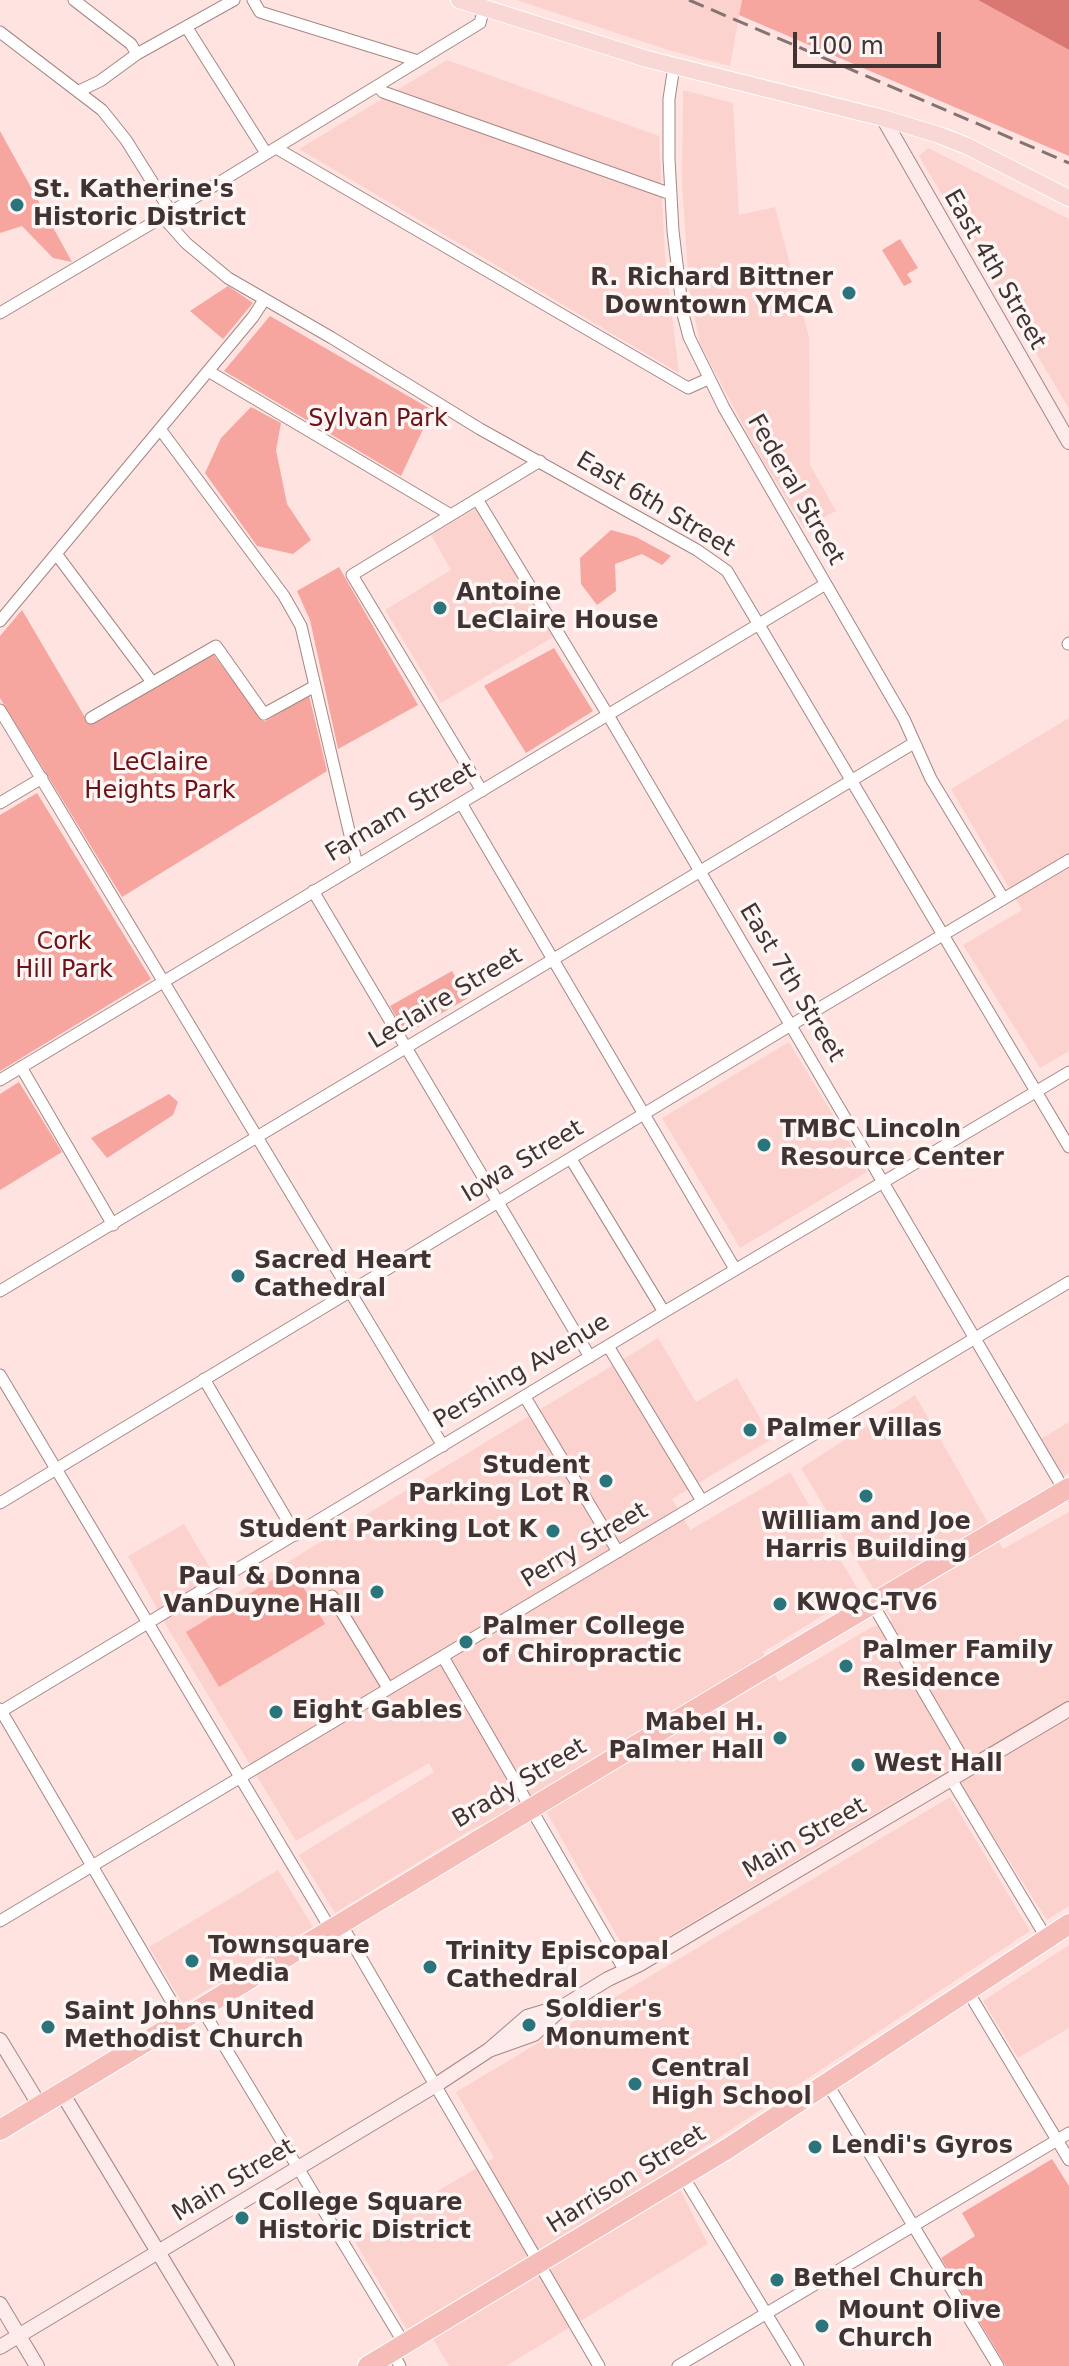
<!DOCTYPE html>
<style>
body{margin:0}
#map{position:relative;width:1069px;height:2366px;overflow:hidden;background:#ffe3e1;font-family:"DejaVu Sans",sans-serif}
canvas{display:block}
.scale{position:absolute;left:793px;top:32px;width:148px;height:36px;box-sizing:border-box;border:4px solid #413332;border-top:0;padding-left:10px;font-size:24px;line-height:28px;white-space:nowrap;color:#413332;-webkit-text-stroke:6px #fdf6f5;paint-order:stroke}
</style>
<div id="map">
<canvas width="1069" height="2366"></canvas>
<div class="scale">100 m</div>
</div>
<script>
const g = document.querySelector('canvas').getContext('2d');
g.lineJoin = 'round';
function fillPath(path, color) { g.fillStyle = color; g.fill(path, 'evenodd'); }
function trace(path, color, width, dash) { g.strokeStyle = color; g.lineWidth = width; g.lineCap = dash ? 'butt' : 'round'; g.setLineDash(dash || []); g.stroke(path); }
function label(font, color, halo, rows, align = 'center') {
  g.font = font + ' "DejaVu Sans",sans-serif'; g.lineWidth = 7; g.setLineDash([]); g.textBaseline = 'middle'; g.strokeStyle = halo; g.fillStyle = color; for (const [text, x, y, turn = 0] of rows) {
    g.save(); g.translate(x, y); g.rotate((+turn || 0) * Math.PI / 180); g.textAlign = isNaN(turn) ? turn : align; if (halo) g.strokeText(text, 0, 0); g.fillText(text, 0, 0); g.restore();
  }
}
fillPath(new Path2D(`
 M 516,0 L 742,0 L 730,66 L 675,52 Z
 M 447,60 L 659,136 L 665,257 L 679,373 L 299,149 Z
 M 683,90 L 733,103 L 739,215 L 775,207 L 809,337 L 810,465 L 836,511 L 804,528 L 753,444 L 700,344 L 689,287 L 682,184 Z
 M 928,148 L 1069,219 L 1069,409 L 919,156 Z
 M 476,508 L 553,637 L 441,703 L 385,610 L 451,570 L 431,535 Z
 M 1069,718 L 1069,1051 L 1040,1068 L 963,945 L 1022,910 L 951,789 Z
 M 789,1042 L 867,1172 L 740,1248 L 662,1118 Z
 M 658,1338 L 696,1402 L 737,1378 L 772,1439 L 672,1499 L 690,1530 L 790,1472 L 860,1593 L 763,1652 L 779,1682 L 870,1628 L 892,1620 L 801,1468 L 915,1395 L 1003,1549 L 1069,1512 L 1069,1906 L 1047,1920 L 950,1769 L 630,1959 L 538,1797 L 469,1831 L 335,1913 L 299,1855 L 434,1772 L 429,1763 L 296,1841 L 170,1632 L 128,1556 L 184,1524 L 228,1598 Z
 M 1069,1422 L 1069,1473 L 1064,1476 L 1041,1439 Z
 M 950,1797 L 1030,1931 L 670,2170 L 708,2244 L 506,2366 L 449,2366 L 426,2327 L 410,2335 L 354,2240 L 494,2158 L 456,2092 Z
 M 278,1870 L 313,1927 L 183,2004 L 149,1947 Z
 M 1069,1945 L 1069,2028 L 1018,2058 L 983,2001 Z`), '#fcd2ce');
fillPath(new Path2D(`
 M 742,0 L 978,0 L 1069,50 L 1069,156 L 739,15 Z
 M 0,131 L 72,262 L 53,258 L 22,226 L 0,233 Z
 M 900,239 L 918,268 L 907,274 L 912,282 L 904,286 L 882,250 Z
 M 228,286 L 253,303 L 223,339 L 190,311 Z
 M 270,316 L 432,410 L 401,476 L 224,371 Z
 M 251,407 L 281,423 L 276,450 L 287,504 L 311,540 L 293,554 L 257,546 L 205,473 L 221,438 Z
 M 611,530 L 636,537 L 671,556 L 662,565 L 642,554 L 615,564 L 616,591 L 597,605 L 581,584 L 580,558 Z
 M 339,567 L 418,705 L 338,749 L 310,620 L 297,591 Z
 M 22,610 L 89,724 L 213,654 L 264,722 L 309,695 L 327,771 L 122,897 L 0,698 L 0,636 Z
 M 554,648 L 593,711 L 526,753 L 484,686 Z
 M 37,793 L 151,979 L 0,1071 L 0,815 Z
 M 452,971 L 468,998 L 406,1034 L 390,1006 Z
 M 19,1082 L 62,1152 L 0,1190 L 0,1094 Z
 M 169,1094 L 178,1102 L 173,1115 L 107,1158 L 91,1138 Z
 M 292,1568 L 325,1624 L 219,1687 L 186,1632 Z
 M 1052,2159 L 1069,2186 L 1069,2366 L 1006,2366 L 941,2258 L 975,2236 L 962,2213 Z`), '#f7a59f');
fillPath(new Path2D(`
 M 978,0 L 1069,0 L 1069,50 Z`), '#d97873');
const street = new Path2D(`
 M 74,0 L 131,44 L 137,54
 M 253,0 L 260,12 L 418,61
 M 187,28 L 266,153
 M 0,32 L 102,110 L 126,140 L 171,212
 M 674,66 L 669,99 L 669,159 L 673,231 L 683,314 L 689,337 L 724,408 L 904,719 L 931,779 L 1003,898
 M 377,86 L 383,92 L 671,194
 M 79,91 L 100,81 L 137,54 L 234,0
 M 276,148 L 688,388 L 708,379
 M 163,217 L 186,243 L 228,278 L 332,338 L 480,429 L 697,550 L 727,571 L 1069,1147
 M 0,313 L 171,212 L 480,23 L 484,8
 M 208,371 L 451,515
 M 160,429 L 284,596 L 301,626 L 357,865
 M 477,499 L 608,715 L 1067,1495
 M 57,555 L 152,682
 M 0,621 L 253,317 L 264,300
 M 1068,644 L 1069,643
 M 0,710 L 443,1446
 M 91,718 L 216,646 L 264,714 L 315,686
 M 482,791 L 352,575 L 540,461
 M 0,803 L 42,778
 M 461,803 L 735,1269
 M 313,891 L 590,1357
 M 21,1067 L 113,1225
 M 0,1080 L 824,585
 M 571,1159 L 664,1312
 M 0,1291 L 914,743
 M 608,1346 L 702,1501
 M 0,1375 L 330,1928
 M 204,1379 L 296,1535
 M 525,1397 L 618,1552
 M 0,1503 L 791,1025 L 1069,860
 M 332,1596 L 388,1688
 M 872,1603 L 969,1769
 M 443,1657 L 625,1971
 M 0,1709 L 183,2021
 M 0,1712 L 664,1312 L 1069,1072
 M 951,1779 L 1047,1939
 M 0,1921 L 1069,1282
 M 340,1922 L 599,2366
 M 967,1990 L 1069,2160
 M 202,2009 L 405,2345
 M 827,2083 L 998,2366
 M 683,2176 L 798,2366
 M 392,2351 L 400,2366
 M 678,2366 L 1069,2133`);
const secondary = new Path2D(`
 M 883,118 L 1069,442
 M 564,2006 L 608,1979 L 638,1965 L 1069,1709
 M 0,2040 L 40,2106
 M 62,2093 L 227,2366
 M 0,2304 L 37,2366
 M 0,2347 L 436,2085 L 489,2050 L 527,2017 L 564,2006 L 534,2034 L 489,2050`);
const primary = new Path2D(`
 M 459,0 L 647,59 L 883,118 L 939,135 L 967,146 L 1069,198`);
const highway = new Path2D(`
 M 0,2130 C 356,1915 710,1698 1069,1488
 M 368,2366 L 727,2149 L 1069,1924`);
trace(street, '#a58683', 13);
trace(secondary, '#a58683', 16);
trace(primary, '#fff', 18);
trace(highway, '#fff', 22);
trace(street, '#fff', 11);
trace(secondary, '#fcebea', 14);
trace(primary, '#f9d7d4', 16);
trace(highway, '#f5bcb8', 20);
trace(new Path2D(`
 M 689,0 L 1069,163`), '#857271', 3, [16, 8]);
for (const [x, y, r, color] of [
 [17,205,8,"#2b747b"],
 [849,293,8,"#2b747b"],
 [440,608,8,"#2b747b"],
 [764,1145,8,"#2b747b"],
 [238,1276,8,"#2b747b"],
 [750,1430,8,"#2b747b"],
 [606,1481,8,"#2b747b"],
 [866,1496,8,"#2b747b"],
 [553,1531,8,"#2b747b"],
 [377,1592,8,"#2b747b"],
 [780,1604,8,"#2b747b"],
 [466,1642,8,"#2b747b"],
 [846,1666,8,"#2b747b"],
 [276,1712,8,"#2b747b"],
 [780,1738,8,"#2b747b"],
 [858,1765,8,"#2b747b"],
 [192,1961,8,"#2b747b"],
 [430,1967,8,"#2b747b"],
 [529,2025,8,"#2b747b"],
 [48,2027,8,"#2b747b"],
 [635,2084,8,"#2b747b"],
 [815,2147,8,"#2b747b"],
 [242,2218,8,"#2b747b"],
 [777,2280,8,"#2b747b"],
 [822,2326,8,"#2b747b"]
]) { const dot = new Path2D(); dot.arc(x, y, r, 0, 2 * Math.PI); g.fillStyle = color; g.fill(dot); trace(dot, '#fdf6f5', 3); }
label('bold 24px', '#413332', '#fdf6f5', [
 ["St. Katherine's",33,191],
 ["Historic District",33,219],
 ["R. Richard Bittner",833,279,"right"],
 ["Downtown YMCA",833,307,"right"],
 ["Antoine",456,594],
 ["LeClaire House",456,622],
 ["TMBC Lincoln",780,1131],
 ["Resource Center",780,1159],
 ["Sacred Heart",254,1262],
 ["Cathedral",254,1290],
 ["Palmer Villas",766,1430],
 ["Student",590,1467,"right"],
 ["Parking Lot R",590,1495,"right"],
 ["William and Joe",866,1523,"center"],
 ["Harris Building",866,1551,"center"],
 ["Student Parking Lot K",537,1531,"right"],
 ["Paul & Donna",361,1578,"right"],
 ["VanDuyne Hall",361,1606,"right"],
 ["KWQC-TV6",796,1604],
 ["Palmer College",482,1628],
 ["of Chiropractic",482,1656],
 ["Palmer Family",862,1652],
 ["Residence",862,1680],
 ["Eight Gables",292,1712],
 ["Mabel H.",764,1724,"right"],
 ["Palmer Hall",764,1752,"right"],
 ["West Hall",874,1765],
 ["Townsquare",208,1947],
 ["Media",208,1975],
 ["Trinity Episcopal",446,1953],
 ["Cathedral",446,1981],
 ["Soldier's",545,2011],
 ["Monument",545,2039],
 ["Saint Johns United",64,2013],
 ["Methodist Church",64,2041],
 ["Central",651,2070],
 ["High School",651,2098],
 ["Lendi's Gyros",831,2147],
 ["College Square",258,2204],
 ["Historic District",258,2232],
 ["Bethel Church",793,2280],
 ["Mount Olive",838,2312],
 ["Church",838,2340]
], 'left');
label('24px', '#413332', '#fdf6f5', [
 ["East 4th Street",994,270,60],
 ["Federal Street",795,490,60],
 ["East 6th Street",655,505,31],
 ["Farnam Street",401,813,-31],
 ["East 7th Street",791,983,59],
 ["Leclaire Street",446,999,-31],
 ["Iowa Street",523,1162,-31],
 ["Pershing Avenue",522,1372,-31],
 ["Perry Street",585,1546,-31],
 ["Brady Street",520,1784,-31],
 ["Main Street",805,1839,-30],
 ["Harrison Street",627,2180,-32],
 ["Main Street",234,2181,-31]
]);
label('24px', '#6c1317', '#fdf6f5', [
 ["Sylvan Park",378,420],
 ["LeClaire",160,764],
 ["Heights Park",160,792],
 ["Cork",64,943],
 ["Hill Park",64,971]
]);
</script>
